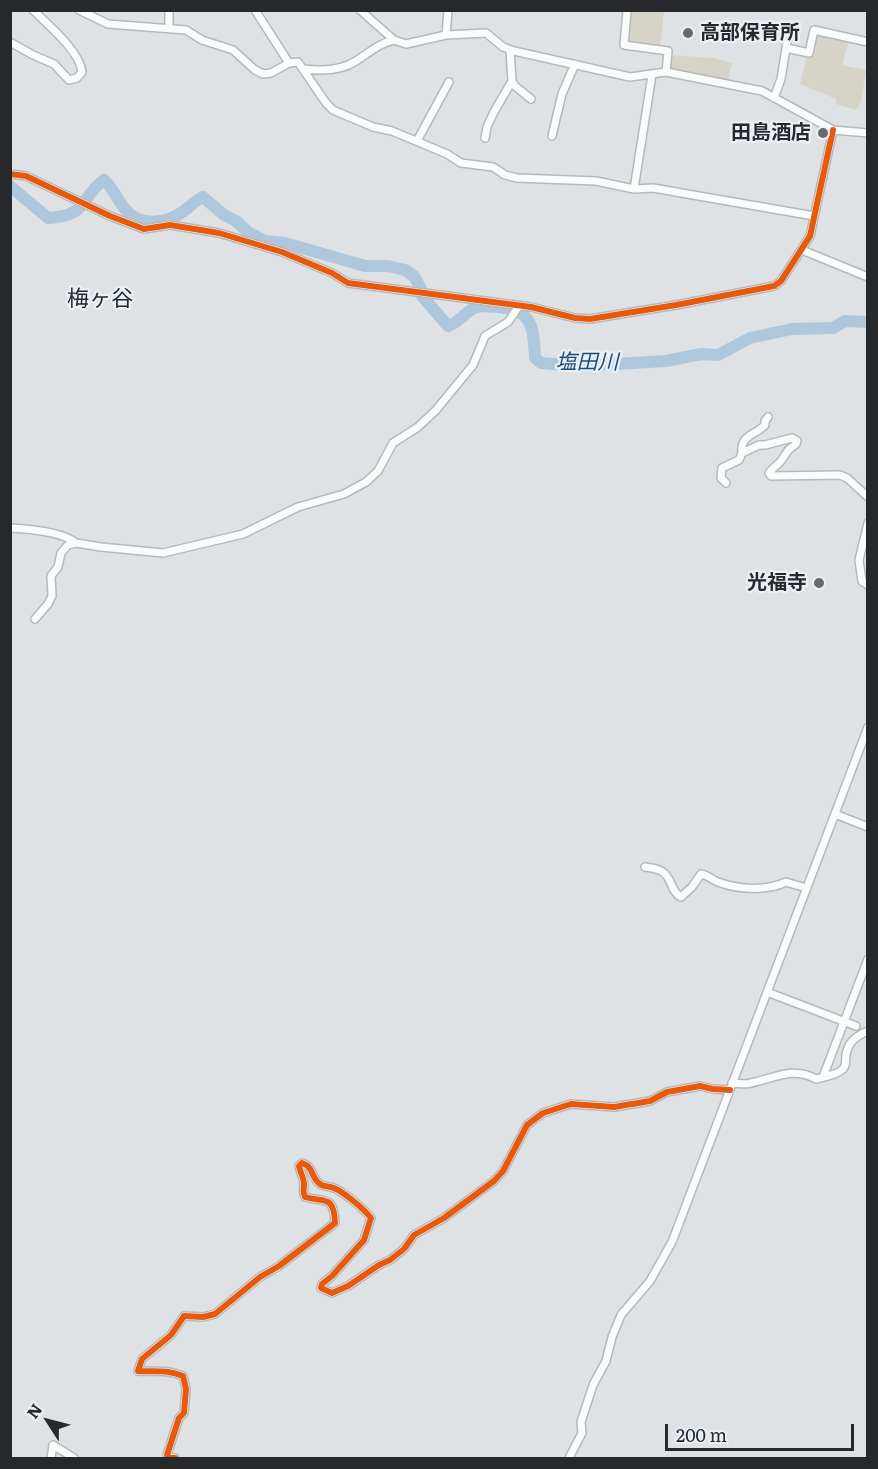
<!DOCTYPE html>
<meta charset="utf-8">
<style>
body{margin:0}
#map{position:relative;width:878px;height:1469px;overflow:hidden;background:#dfe2e5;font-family:Literata,serif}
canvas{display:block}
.frame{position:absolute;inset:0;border:12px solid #26282b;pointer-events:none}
.north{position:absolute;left:18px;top:1391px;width:60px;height:60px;-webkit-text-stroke:4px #e9f0f6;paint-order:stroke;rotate:306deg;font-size:16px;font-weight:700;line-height:24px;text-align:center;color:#26282b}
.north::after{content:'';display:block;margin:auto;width:21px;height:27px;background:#26282b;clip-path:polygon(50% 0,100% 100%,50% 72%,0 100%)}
.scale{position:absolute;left:665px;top:1424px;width:189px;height:27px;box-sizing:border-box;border:3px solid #26282b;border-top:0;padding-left:8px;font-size:18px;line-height:21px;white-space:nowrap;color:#26282b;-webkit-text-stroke:4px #e9f0f6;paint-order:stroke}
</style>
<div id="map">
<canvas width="878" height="1469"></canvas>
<div class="frame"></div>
<div class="north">N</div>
<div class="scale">200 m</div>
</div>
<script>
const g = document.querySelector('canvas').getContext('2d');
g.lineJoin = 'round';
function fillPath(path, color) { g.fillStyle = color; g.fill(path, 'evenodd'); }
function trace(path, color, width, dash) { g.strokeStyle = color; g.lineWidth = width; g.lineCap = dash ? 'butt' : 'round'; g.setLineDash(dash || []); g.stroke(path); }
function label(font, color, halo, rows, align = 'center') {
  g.font = font + ' Literata,"Noto Sans JP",serif'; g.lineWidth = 4.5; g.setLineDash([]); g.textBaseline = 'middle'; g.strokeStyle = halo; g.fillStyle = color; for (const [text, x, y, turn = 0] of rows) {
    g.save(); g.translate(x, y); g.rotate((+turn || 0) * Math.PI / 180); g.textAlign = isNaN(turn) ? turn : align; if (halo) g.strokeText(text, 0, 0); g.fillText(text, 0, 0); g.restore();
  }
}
fillPath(new Path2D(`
 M 632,11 L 664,11 L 660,47 L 627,43 L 629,16 Z
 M 816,33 L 849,41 L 842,65 L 866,70 L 861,102 L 856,110 L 836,104 L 836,99 L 800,84 L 807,56 L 811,56 Z
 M 670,55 L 714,58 L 732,63 L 728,80 L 670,69 L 669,66 Z`), '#d6d4c8');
trace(new Path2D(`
 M 10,186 L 48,218 C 89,216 79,198 104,180 C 114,189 117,200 126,210 C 139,226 165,224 181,213 C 189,208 194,201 203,197 L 224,215 L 236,221 L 248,232 L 265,241 L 285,243 L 365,266 L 388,266 L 405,270 L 414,276 L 421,289 L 422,296 L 448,326 C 459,323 464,313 474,308 C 482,305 489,306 497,307 C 534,310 533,327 535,358 L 541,363 L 581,366 L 666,361 L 701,354 L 718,355 L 750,338 L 792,329 L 833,328 L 845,321 L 868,322`), '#afc7dc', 12);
const minor = new Path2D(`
 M 79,10 L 108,24 L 186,30 L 202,40 L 233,50 L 255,70 L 263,74 L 271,73 L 289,63 L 298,62 L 326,103 L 333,110 L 373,127 L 392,131 L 416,141 L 447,154 L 461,163 L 493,167 L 505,175 L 517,178 L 596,181 L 634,189 L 653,188 L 814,216
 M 255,10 L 289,63
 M 360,10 L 394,40 L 406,44 L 446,35 L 486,33 L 503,47 L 514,51 L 630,77 L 666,72 L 762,91 L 833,130 L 868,133
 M 627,11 L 624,45 L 668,51 L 666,72
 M 169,28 L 169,10
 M 446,35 L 448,10
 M 10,42 L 33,55 L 54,64 L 69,80 L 77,78 L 82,72 C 80,51 48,25 33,10
 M 786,48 L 809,53 L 814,30 L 868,42
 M 304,69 C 321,71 341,71 356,61 C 369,53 379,43 394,40
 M 512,81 L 515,86 L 531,99
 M 774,98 L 781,79 L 787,42
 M 552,136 L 562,94 L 575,64
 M 485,138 L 487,127 L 494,112 L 512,81 L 510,50
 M 417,141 L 449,82
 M 10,174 L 26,176 L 110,216 L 144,229 L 170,225 L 219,233 L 282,252 L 332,273 L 348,283 L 531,307 L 575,318 L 590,319 L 676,305 L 774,286 L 781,281 L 810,236 L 833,130
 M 634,189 L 652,75
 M 802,250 L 868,277
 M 742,453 C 740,435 754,436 765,425 L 765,421 L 768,417
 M 726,483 L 721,478 L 722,468 L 739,460 L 742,453 L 759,445 L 765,445 L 792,438 L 797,441 L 796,444 C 787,451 789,449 783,458 C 780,464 773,467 769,473 L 771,476 L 840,475 L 847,478 L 868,497
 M 868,523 L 859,560 L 862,581 L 868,585
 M 10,528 C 29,529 63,532 76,543
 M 35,619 L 48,604 L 52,596 L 51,576 L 58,567 L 61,553 L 68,545 L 76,543 L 101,547 L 163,553 L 243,534 L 298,507 L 344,494 L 366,482 L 378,471 L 393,443 L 418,427 L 436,410 L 473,365 L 485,336 L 508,322 L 519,306
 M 835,814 L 868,827
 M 645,867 C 651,868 659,868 664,873 C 672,879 671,892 681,897 L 692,887 L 701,874 C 708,875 712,880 718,882 C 739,890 767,891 786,882 L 806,888
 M 767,992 L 856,1026
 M 823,1077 L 868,959
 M 732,1083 C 738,1083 746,1085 751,1083 C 775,1078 793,1066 816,1079 C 824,1077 837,1075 843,1069 C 847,1065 845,1060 846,1055 C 848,1042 856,1036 868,1031
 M 51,1458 L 53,1445 L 74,1458
 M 175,1458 L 169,1458 L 167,1455 L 179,1418 L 184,1413 L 186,1389 L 183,1376 C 167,1369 155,1372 138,1371 L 142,1359 L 171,1335 L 184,1316 L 203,1317 L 215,1314 L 260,1277 L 279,1266 L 335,1223 C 334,1194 324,1203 305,1197 C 302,1191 304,1190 304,1184 C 304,1178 300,1172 299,1166 L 302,1163 C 314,1167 311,1178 320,1184 C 324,1187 329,1186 334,1188 C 345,1193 364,1209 371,1218 L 364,1240 L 332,1276 L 322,1284 L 321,1288 L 332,1293 L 348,1286 L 379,1265 L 390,1260 L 404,1249 L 414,1235 L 444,1218 L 494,1181 L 503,1171 L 527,1125 L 543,1113 L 571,1104 L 614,1107 L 650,1101 L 667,1092 L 700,1086 L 713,1089 L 730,1090
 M 569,1458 L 582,1433 L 581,1422 L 593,1385 L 606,1361 L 612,1337 L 621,1315 L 650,1281 L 672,1242 L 868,727`);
trace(minor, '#b6b8bb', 10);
trace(minor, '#fafbfb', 7);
trace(new Path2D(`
 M 10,174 L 26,176 L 110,216 L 144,229 L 170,225 L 219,233 L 282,252 L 332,273 L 348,283 L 531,307 L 575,318 L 590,319 L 676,305 L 774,286 L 781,281 L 810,236 L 833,130
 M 175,1458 L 169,1458 L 167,1455 L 179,1418 L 184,1413 L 186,1389 L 183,1376 C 167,1369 155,1372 138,1371 L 142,1359 L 171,1335 L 184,1316 L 203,1317 L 215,1314 L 260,1277 L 279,1266 L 335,1223 C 334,1194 324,1203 305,1197 C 302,1191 304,1190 304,1184 C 304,1178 300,1172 299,1166 L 302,1163 C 314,1167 311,1178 320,1184 C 324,1187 329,1186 334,1188 C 345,1193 364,1209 371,1218 L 364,1240 L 332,1276 L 322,1284 L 321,1288 L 332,1293 L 348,1286 L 379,1265 L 390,1260 L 404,1249 L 414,1235 L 444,1218 L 494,1181 L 503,1171 L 527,1125 L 543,1113 L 571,1104 L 614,1107 L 650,1101 L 667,1092 L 700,1086 L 713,1089 L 730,1090`), '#e8590c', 6);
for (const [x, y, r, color] of [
 [688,33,6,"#67696c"],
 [823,133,6,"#67696c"],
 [819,583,6,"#67696c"]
]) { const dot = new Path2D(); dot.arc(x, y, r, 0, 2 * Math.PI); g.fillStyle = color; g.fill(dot); trace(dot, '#e9f0f6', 2); }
label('bold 20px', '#26282b', '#e9f0f6', [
 ["高部保育所",700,33,"left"],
 ["田島酒店",811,133],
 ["光福寺",807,583]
], 'right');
label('italic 21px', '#1d4d74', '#e9f0f6', [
 ["塩田川",587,363]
]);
label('22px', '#26282b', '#e9f0f6', [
 ["梅ヶ谷",100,300]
]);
</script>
